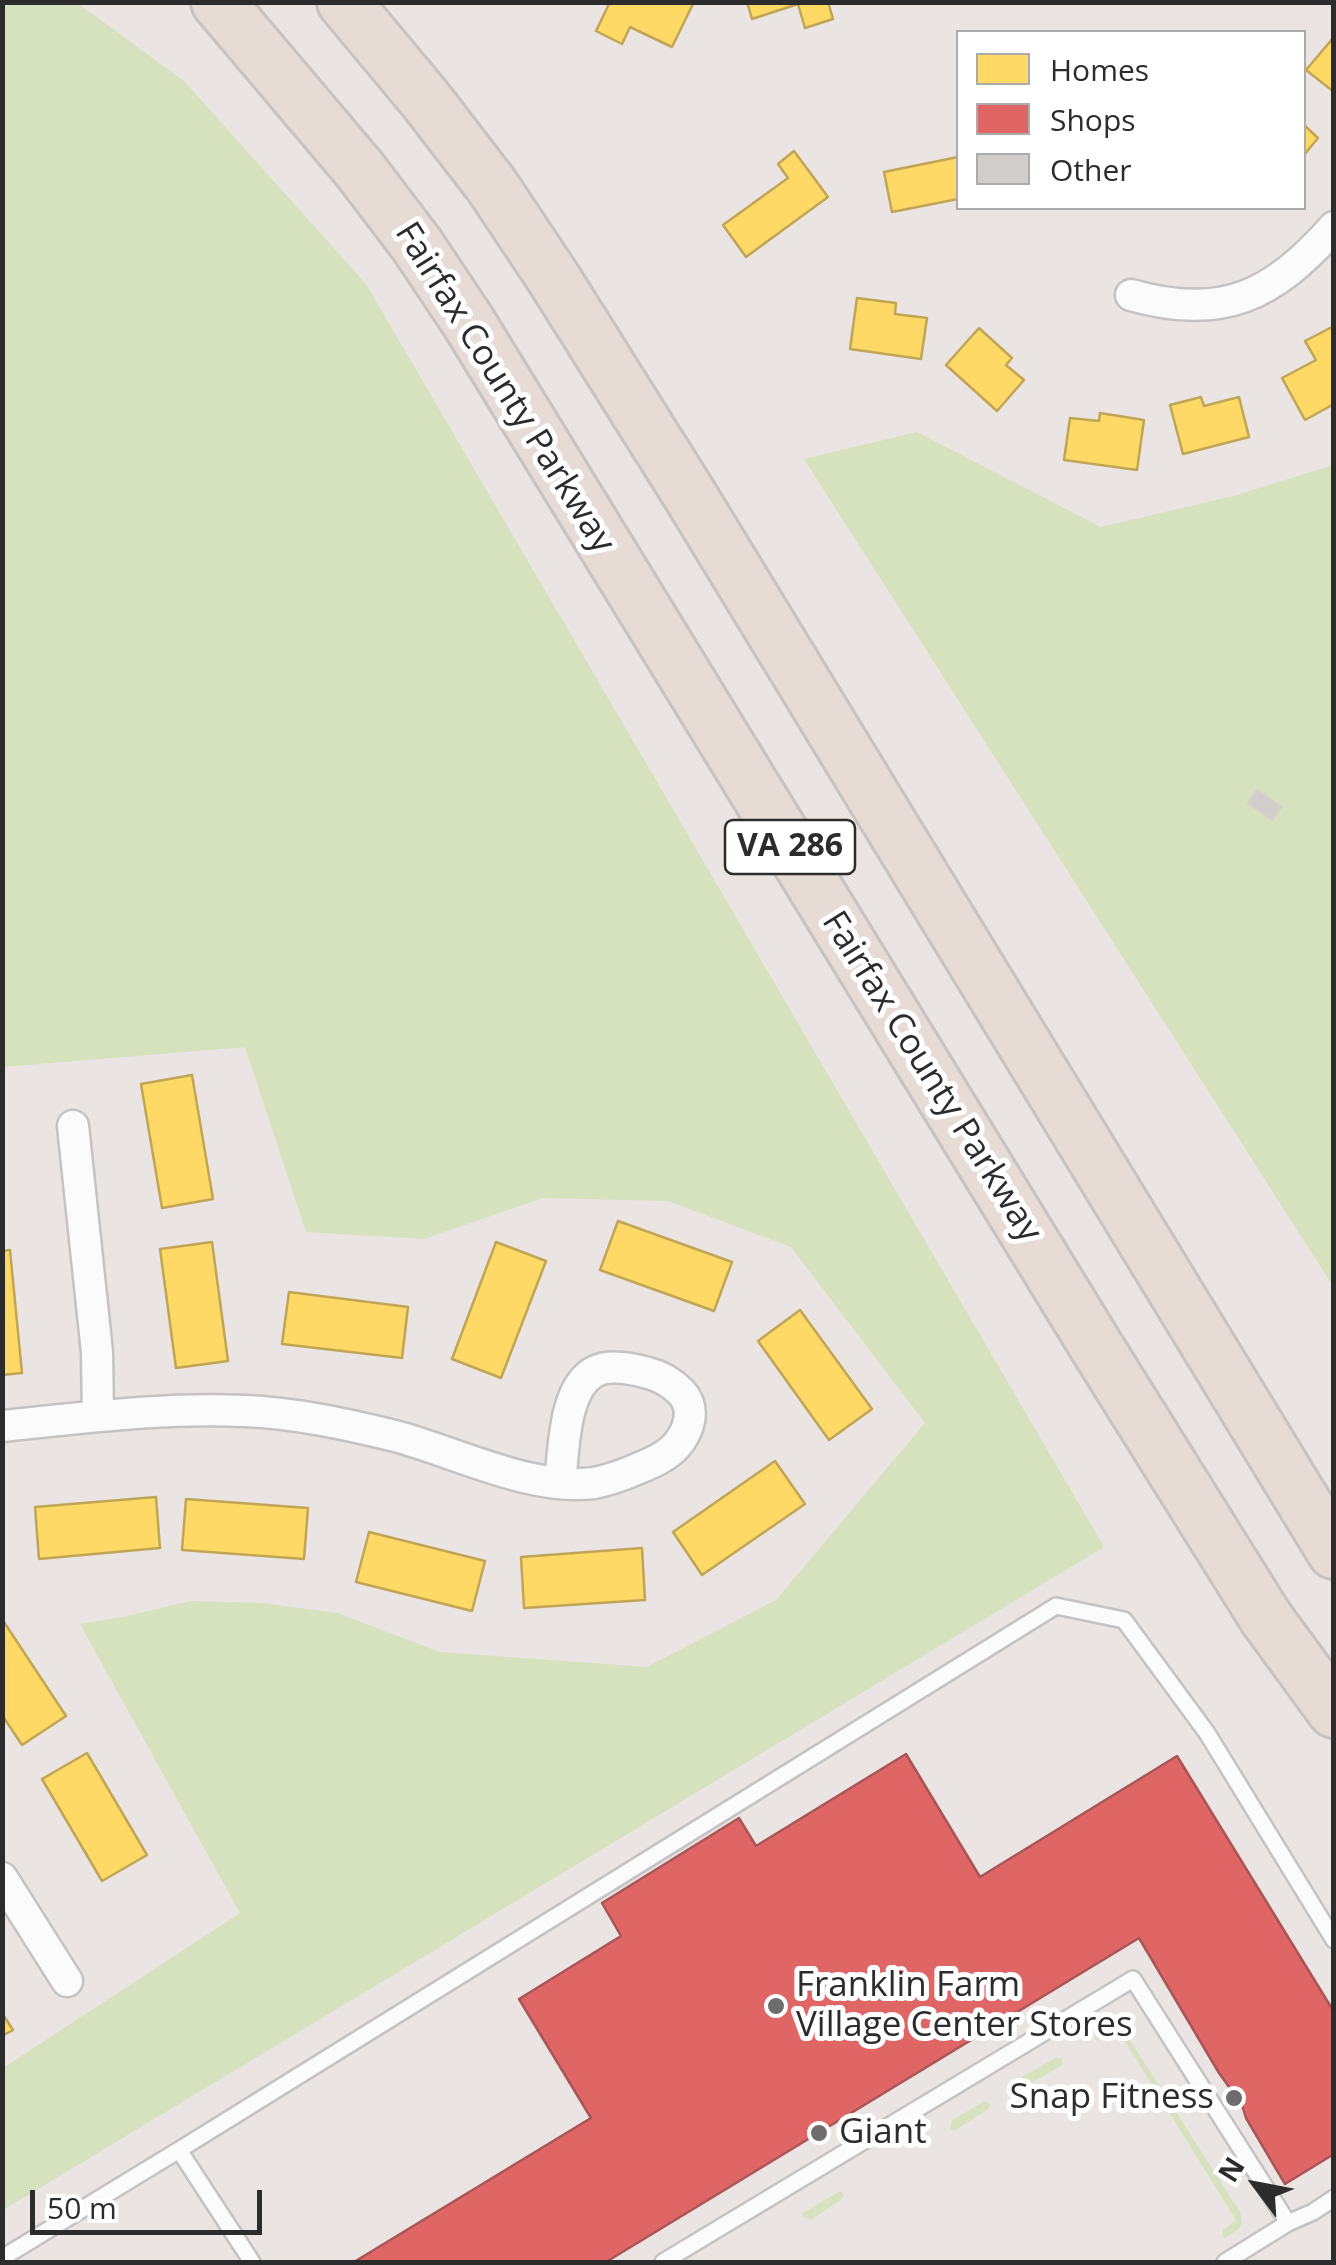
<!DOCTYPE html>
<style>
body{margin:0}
#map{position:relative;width:1336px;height:2265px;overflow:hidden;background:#eae4e2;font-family:"Open Sans",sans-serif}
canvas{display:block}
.frame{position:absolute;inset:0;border:5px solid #2c2c2c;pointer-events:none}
.legend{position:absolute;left:956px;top:30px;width:350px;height:180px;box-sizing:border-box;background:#fff;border:2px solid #ababab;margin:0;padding:12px 18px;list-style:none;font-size:30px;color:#2c2c2c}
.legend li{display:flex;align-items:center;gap:20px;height:50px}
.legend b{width:50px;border:2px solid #ababab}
.north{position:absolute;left:1206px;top:2135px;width:100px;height:100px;-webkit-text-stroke:8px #fff;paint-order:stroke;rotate:302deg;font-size:28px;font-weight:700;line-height:40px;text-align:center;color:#2c2c2c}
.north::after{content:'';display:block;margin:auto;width:35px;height:45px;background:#2c2c2c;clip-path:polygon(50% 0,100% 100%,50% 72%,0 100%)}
.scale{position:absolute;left:30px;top:2190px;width:232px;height:45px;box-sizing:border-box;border:5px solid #2c2c2c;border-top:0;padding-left:12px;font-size:30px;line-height:35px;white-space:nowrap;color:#2c2c2c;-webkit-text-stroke:8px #fff;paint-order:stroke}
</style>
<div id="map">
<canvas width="1336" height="2265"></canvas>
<div class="frame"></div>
<ul class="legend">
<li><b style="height:28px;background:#ffd966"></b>Homes</li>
<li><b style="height:28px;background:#e06666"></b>Shops</li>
<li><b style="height:28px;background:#d1cdcb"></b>Other</li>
</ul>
<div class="north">N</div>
<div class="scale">50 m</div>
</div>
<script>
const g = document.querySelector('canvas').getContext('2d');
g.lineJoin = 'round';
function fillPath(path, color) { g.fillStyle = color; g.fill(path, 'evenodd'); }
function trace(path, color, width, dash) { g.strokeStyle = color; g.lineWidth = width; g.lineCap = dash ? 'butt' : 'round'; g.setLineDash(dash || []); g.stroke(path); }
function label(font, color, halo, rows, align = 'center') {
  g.font = font + ' "Open Sans",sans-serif'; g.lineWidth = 10; g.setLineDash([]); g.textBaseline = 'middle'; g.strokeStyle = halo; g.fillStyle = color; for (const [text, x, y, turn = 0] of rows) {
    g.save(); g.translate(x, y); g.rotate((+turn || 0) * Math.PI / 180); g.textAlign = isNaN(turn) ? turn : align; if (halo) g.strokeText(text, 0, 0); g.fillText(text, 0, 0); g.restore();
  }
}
fillPath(new Path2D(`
 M 76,2 L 184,81 L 366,284 L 1104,1547 L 3,2210 L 3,2068 L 240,1913 L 80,1624 L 127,1616 L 191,1601 L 263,1603 L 337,1613 L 440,1652 L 647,1667 L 776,1600 L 925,1423 L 791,1247 L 668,1201 L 543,1198 L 424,1239 L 306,1232 L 245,1047 L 3,1067 L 3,3 Z
 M 917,432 L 1101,527 L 1237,495 L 1333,465 L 1333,1286 L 804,459 Z
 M 1112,2027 L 1124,2031 L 1240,2212 L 1242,2222 L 1239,2229 L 1225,2238 L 1222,2236 L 1223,2230 L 1236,2220 L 1126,2043 L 1113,2032 L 1097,2040 L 1095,2039 L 1097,2033 Z
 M 1056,2058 L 1062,2058 L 1062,2065 L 1028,2085 L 1024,2086 L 1020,2083 L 1023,2076 Z
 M 985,2101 L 991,2105 L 988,2109 L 954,2131 L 950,2129 L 952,2120 Z
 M 840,2191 L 844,2194 L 842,2199 L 811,2220 L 803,2217 L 803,2213 Z`), '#d6e2bd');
const homes = new Path2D(`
 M 610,2 L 690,2 L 693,4 L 672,47 L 630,27 L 622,44 L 596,31 Z
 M 747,2 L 828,2 L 833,19 L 805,28 L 798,4 L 752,19 Z
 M 1334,37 L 1334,92 L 1306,70 Z
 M 1304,125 L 1318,138 L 1304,155 Z
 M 794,151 L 828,197 L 746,257 L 723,225 L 788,178 L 778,164 Z
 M 958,157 L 958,199 L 892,212 L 884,172 Z
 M 857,298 L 896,303 L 895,314 L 927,318 L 921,359 L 850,349 Z
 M 1334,326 L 1334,404 L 1305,420 L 1282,378 L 1316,360 L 1305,341 Z
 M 979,328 L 1012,358 L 1006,365 L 1024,380 L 997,411 L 946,365 Z
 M 1201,397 L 1204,406 L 1239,397 L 1249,437 L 1183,454 L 1170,405 Z
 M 1100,413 L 1144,420 L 1137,470 L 1064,460 L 1070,418 L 1099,421 Z
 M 192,1075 L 213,1199 L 162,1208 L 141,1084 Z
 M 618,1221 L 732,1262 L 714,1311 L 600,1270 Z
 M 212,1242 L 228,1361 L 176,1368 L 160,1249 Z
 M 496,1242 L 546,1261 L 501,1378 L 452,1359 Z
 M 10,1250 L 22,1373 L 2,1375 L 2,1251 Z
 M 289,1292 L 408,1307 L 402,1358 L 282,1344 Z
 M 800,1310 L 872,1409 L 829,1440 L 758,1341 Z
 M 775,1461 L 805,1504 L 702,1575 L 673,1532 Z
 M 156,1497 L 160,1548 L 39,1559 L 35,1507 Z
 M 186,1499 L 308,1508 L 304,1559 L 182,1550 Z
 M 369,1532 L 485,1561 L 472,1611 L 356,1582 Z
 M 642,1548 L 645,1600 L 524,1608 L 521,1557 Z
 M 2,1619 L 66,1716 L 22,1745 L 2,1715 Z
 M 87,1753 L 147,1855 L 102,1881 L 42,1779 Z
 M 2,2013 L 13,2030 L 2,2036 Z`);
fillPath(homes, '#ffd966');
trace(homes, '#c0a555', 2.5);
const shops = new Path2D(`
 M 906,1754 L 980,1877 L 1177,1756 L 1334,2012 L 1334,2154 L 1285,2184 L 1246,2118 L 1242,2105 L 1219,2073 L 1139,1938 L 606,2262 L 354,2262 L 591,2118 L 519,1999 L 621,1936 L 602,1903 L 739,1818 L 756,1846 Z`);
fillPath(shops, '#e06666');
trace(shops, '#a55', 2.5);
const building = new Path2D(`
 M 1257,790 L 1281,807 L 1272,820 L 1248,803 Z`);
fillPath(building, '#d1cdcb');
trace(building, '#d5d0ce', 2.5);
const service = new Path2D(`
 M 179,2150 L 1056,1606 L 1124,1620 L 1207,1733 L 1334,1940
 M 1288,2223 L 1313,2212 L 1334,2198
 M 2,2258 L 179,2150 L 252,2262
 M 663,2262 L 1133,1979 L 1288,2223 L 1225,2262`);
const minor = new Path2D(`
 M 1131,295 C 1222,321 1273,296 1334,227
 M 73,1126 L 97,1352 L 98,1416
 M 2,1426 C 82,1418 165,1407 245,1411 C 295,1413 346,1424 395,1436 C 456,1452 530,1491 594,1483 C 609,1480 623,1475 637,1469 C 651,1463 666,1457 676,1446 C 690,1430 696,1408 681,1392 C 672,1383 660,1376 648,1373 C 634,1369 610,1364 596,1371 C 563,1387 564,1451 560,1483
 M 2,1878 L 67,1981`);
const trunk = new Path2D(`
 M 218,2 L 360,170 L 417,245 L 469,323 L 1096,1346 L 1266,1618 L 1334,1711
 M 344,2 L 425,99 L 492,186 L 554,279 L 691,497 L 1334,1552`);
trace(service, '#c4c2c3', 20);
trace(minor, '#c4c2c3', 35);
trace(trunk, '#c6c3c2', 58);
trace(service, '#fcfbfb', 15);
trace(minor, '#fcfbfb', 30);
trace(trunk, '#e7dbd5', 52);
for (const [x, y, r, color] of [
 [776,2006,10,"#6e6c6c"],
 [1234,2098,10,"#6e6c6c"],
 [819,2133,10,"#6e6c6c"]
]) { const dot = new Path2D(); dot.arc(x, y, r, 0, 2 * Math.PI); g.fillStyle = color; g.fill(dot); trace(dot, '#fff', 4); }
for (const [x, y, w] of [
 [790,847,130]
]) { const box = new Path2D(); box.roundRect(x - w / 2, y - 27, w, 54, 8); g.fillStyle = '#fff'; g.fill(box); trace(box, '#2c2c2c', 2.5); }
label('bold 32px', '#2c2c2c', null, [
 ["VA 286",790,847]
]);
label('35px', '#2c2c2c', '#fff', [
 ["Fairfax County Parkway",504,388,58],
 ["Fairfax County Parkway",931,1077,58]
]);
label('35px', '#2c2c2c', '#fff', [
 ["Franklin Farm",796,1986],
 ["Village Center Stores",796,2026],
 ["Snap Fitness",1214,2098,"right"],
 ["Giant",839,2133]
], 'left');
</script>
